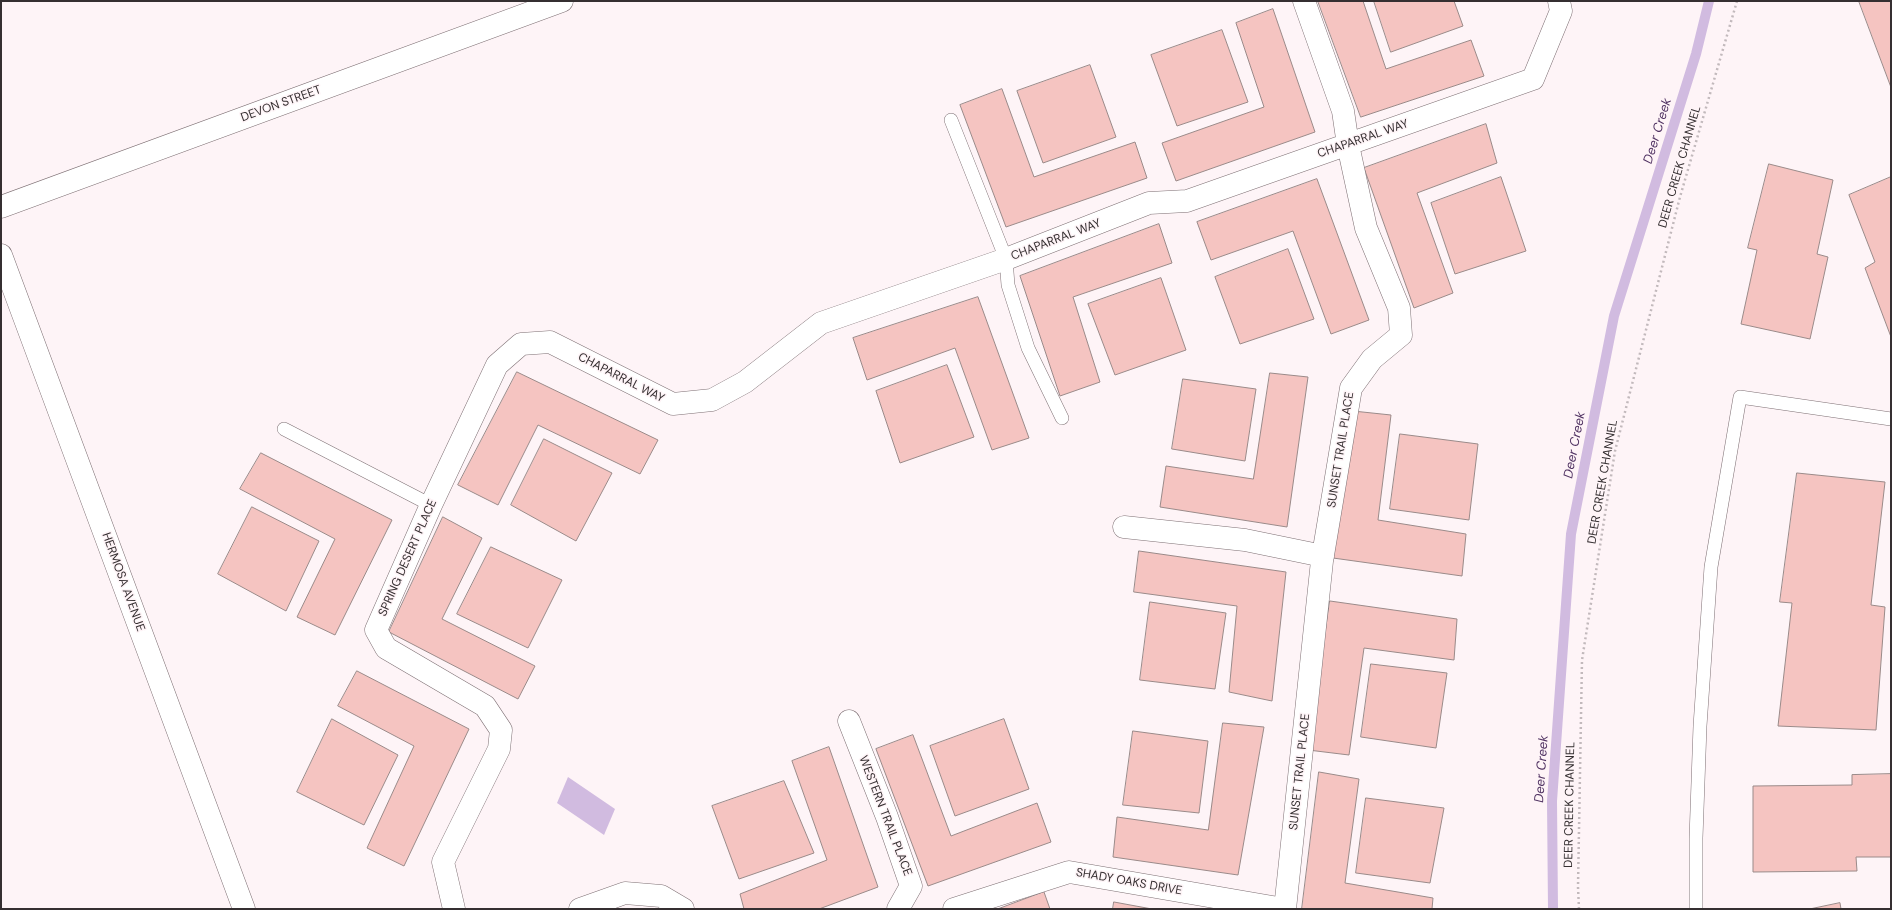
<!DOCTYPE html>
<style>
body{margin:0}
#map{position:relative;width:1892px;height:910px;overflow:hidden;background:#fef4f7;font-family:"DM Sans",sans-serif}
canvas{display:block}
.frame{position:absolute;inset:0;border:2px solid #352f31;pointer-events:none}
</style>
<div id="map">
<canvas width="1892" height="910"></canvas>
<div class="frame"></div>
</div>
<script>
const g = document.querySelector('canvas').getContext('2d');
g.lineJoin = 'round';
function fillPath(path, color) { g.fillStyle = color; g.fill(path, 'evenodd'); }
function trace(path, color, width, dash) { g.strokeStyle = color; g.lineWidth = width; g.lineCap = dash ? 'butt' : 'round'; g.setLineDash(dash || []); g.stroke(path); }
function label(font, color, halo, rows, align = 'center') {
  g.font = font + ' "DM Sans",sans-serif'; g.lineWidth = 3; g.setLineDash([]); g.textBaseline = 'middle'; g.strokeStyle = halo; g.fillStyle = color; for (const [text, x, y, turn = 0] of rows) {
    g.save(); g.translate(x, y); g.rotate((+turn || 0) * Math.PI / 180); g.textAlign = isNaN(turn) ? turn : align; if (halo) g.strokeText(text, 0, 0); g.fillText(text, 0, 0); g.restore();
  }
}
fillPath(new Path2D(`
 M 568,777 L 615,809 L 604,835 L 557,803 Z`), '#d1bbe0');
trace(new Path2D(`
 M 1553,909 L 1552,801 L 1571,534 L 1614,316 L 1696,54 L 1709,1`), '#d1bbe0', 10);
const building = new Path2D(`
 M 1318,1 L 1363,1 L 1386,69 L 1471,40 L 1484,76 L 1361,117 Z
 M 1374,1 L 1454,1 L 1463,26 L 1391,52 Z
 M 1859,1 L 1891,1 L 1891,87 Z
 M 1273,9 L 1315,132 L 1176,181 L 1162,143 L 1264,107 L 1236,23 Z
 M 1222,30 L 1248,102 L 1177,126 L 1151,55 Z
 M 1090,65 L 1116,137 L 1043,163 L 1017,91 Z
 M 1002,89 L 1034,177 L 1135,142 L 1147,178 L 1006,227 L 960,105 Z
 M 1486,124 L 1497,163 L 1417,193 L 1453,293 L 1414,308 L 1364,168 Z
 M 1769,164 L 1833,180 L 1817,254 L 1828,257 L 1810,339 L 1741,324 L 1757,250 L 1748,248 Z
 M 1501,177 L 1526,251 L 1455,274 L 1431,203 Z
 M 1891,177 L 1891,337 L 1865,268 L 1875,262 L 1849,195 Z
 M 1317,179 L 1369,320 L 1331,334 L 1293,231 L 1211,260 L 1197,222 Z
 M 1159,224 L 1172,263 L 1073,297 L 1100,382 L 1060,396 L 1020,276 Z
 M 1288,249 L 1314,319 L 1240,344 L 1215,277 Z
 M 1161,278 L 1186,350 L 1115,375 L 1088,304 Z
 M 978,297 L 1029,438 L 992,450 L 955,348 L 867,380 L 853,338 Z
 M 947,365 L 974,437 L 900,463 L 876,391 Z
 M 517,372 L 658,440 L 640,474 L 538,425 L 498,505 L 458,485 Z
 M 1270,373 L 1308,377 L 1287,527 L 1160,507 L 1166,466 L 1253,479 Z
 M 1183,379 L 1256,389 L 1245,461 L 1172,449 Z
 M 1353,411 L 1391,415 L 1378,520 L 1466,534 L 1462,576 L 1333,558 Z
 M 1400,434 L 1478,444 L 1469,520 L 1390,509 Z
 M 544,439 L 612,473 L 576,541 L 511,505 Z
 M 261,453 L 392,520 L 335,635 L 297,617 L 335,539 L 240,489 Z
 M 1797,473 L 1885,482 L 1871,605 L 1885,607 L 1876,730 L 1778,726 L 1792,603 L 1780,602 Z
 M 252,507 L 319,541 L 286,611 L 218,574 Z
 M 443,517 L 482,538 L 442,619 L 535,666 L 518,699 L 389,632 Z
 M 491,547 L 562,580 L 528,648 L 457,614 Z
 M 1139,551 L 1286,572 L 1272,701 L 1229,692 L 1237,606 L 1134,592 Z
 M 1330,601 L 1457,619 L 1454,660 L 1364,648 L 1349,755 L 1308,750 Z
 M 1150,602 L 1226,613 L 1215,689 L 1140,680 Z
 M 1371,664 L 1447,673 L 1436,748 L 1361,737 Z
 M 357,671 L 469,729 L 404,866 L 367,848 L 414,746 L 338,706 Z
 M 332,719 L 398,755 L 364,825 L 297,792 Z
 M 1004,719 L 1029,789 L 955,816 L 930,746 Z
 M 1223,723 L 1264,727 L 1238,875 L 1113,857 L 1117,817 L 1208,830 Z
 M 1133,731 L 1208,741 L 1199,813 L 1123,805 Z
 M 913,735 L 951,836 L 1037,803 L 1051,842 L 928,886 L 876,749 Z
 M 829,747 L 878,887 L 819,909 L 744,909 L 740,894 L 827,860 L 792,761 Z
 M 1319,772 L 1359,779 L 1345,883 L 1433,898 L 1432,909 L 1302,909 Z
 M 1891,774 L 1891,857 L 1856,857 L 1857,871 L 1753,872 L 1753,786 L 1852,785 L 1852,775 Z
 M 784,781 L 814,853 L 739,879 L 712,806 Z
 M 1366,798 L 1444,808 L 1430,883 L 1356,873 Z
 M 1044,892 L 1050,909 L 998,909 Z
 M 1114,902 L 1152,909 L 1113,909 Z
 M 1840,903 L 1841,909 L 1810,909 Z`);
fillPath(building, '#f5c4c1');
trace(building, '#9a8a89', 1);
const service = new Path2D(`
 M 951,120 L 1006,259 L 1008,285 L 1028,348 L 1062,418
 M 284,429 L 431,505
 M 1696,909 L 1696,838 L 1700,726 L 1711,567 L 1740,397 L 1891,419`);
const minor = new Path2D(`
 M 1,207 L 562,1
 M 1124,527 L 1245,540 L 1323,556
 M 849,721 L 887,817 L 911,886 L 898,909
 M 454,909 L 443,862 L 499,749 L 501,730 L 485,706 L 386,648 L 376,630 L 431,505 L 497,365 L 521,344 L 550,342 L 673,404 L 712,400 L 745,382 L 821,323 L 1006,259 L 1149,203 L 1187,201 L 1533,79 L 1561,11 L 1559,1
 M 580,909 L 625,893 L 661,896 L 683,909
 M 954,909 L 1069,872 L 1284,909
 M 1285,909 L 1322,561 L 1351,388 L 1372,359 L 1401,335 L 1399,308 L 1366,228 L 1348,145 L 1343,111 L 1304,1`);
const tertiary = new Path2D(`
 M 1,255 L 244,909`);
trace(service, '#7e7074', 14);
trace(minor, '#7e7074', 23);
trace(tertiary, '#7e7074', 23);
trace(new Path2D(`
 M 1579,909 L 1578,887 L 1582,660 L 1615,451 L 1680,197 L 1737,1`), '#c2b9bc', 2.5, [2, 3]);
trace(service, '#fff', 13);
trace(minor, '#fff', 22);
trace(tertiary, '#fff', 22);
label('12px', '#352f31', '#fef4f7', [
 ["DEVON STREET",281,104,-20],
 ["CHAPARRAL WAY",1363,139,-19],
 ["DEER CREEK CHANNEL",1680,167,-74],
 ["CHAPARRAL WAY",1056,240,-21],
 ["CHAPARRAL WAY",621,378,27],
 ["SUNSET TRAIL PLACE",1341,450,-81],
 ["DEER CREEK CHANNEL",1603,482,-80],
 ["SPRING DESERT PLACE",408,558,-66],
 ["HERMOSA AVENUE",123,582,70],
 ["SUNSET TRAIL PLACE",1300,772,-84],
 ["DEER CREEK CHANNEL",1570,805,-89],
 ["WESTERN TRAIL PLACE",885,816,69],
 ["SHADY OAKS DRIVE",1129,882,10]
]);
label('italic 13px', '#503262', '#fef4f7', [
 ["Deer Creek",1658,131,-73],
 ["Deer Creek",1575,445,-79],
 ["Deer Creek",1542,769,-86]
]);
</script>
